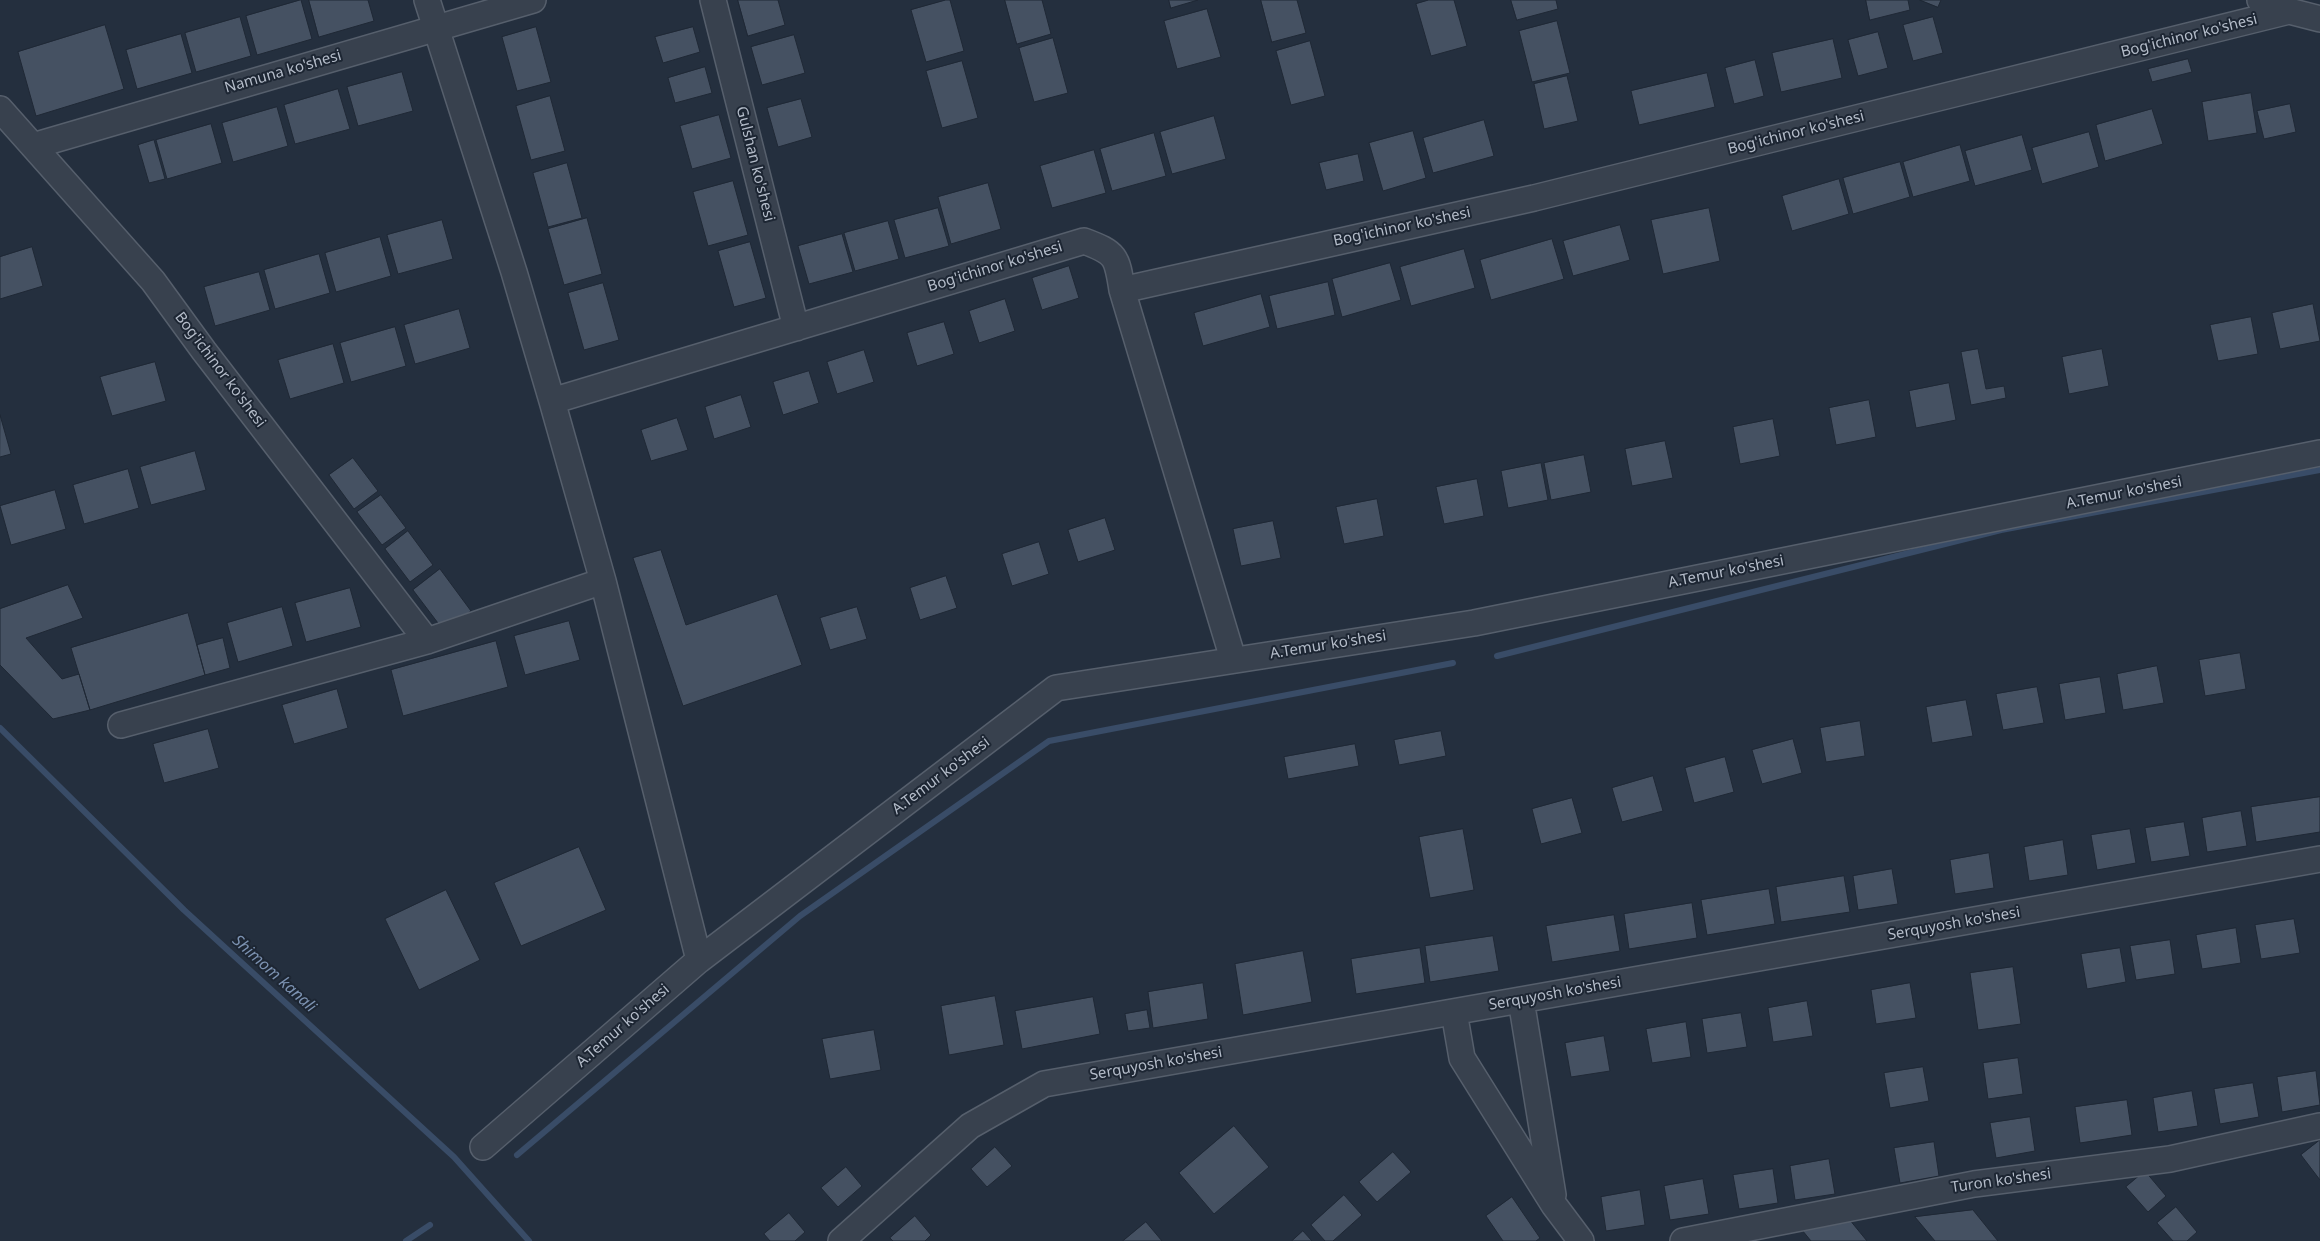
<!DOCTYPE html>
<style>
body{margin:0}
canvas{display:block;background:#242f3e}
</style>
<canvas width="2320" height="1241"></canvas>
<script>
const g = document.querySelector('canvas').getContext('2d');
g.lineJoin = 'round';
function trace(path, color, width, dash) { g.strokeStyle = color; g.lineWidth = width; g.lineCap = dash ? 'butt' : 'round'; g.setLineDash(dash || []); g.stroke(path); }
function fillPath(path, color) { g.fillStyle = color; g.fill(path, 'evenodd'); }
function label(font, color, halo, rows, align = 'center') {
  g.font = font + ' "Noto Sans",sans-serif'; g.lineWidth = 4; g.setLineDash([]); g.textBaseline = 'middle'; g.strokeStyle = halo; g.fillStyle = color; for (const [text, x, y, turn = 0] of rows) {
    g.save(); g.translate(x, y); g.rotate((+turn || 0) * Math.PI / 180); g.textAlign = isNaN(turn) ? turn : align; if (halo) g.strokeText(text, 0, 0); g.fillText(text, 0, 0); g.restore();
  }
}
trace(new Path2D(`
 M 1497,656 L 2001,530 L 2320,470
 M 0,728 L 184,910 L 454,1157 L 529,1241
 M 517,1155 L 800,916 L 1049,741 L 1453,663
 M 406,1241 L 430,1225`), '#394c67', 6);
const building = new Path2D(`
 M 301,0 L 312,39 L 257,55 L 246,16 Z
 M 309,0 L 368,0 L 374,21 L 319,37 Z
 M 738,0 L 778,0 L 785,25 L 748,36 Z
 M 946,0 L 950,0 L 964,51 L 926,62 L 911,10 Z
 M 1005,0 L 1042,0 L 1051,34 L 1017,44 Z
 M 1169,0 L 1198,0 L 1171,8 Z
 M 1261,0 L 1297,0 L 1306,33 L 1272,42 Z
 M 1429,0 L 1454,0 L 1467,46 L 1431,56 L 1416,4 Z
 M 1511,0 L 1556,0 L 1558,9 L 1517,20 Z
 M 1866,0 L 1908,0 L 1910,10 L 1870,20 Z
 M 1920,0 L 1941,0 L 1938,7 Z
 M 1207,9 L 1221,57 L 1177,69 L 1164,21 Z
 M 240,17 L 251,56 L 196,72 L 185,33 Z
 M 1933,17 L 1943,53 L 1913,61 L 1903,25 Z
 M 1557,21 L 1570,73 L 1532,82 L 1519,31 Z
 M 105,25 L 124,89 L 36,116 L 18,52 Z
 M 536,27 L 551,82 L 517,91 L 502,37 Z
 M 693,27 L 700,52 L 663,63 L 655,37 Z
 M 1878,32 L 1888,68 L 1858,76 L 1848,40 Z
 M 181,34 L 192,73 L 137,89 L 126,50 Z
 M 794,35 L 805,73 L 762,85 L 751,47 Z
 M 1053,38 L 1068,93 L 1034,102 L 1019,48 Z
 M 1833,39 L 1842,78 L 1781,92 L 1772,53 Z
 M 1310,41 L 1325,96 L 1291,105 L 1276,51 Z
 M 2188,59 L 2192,72 L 2152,82 L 2148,69 Z
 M 1755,60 L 1764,96 L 1734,104 L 1725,68 Z
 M 962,61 L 978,118 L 942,128 L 926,71 Z
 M 705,67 L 712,93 L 675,103 L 668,78 Z
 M 402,72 L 413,111 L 358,126 L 347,87 Z
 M 1707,73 L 1715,107 L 1639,125 L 1631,91 Z
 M 1567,76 L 1578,121 L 1544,129 L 1534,84 Z
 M 338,89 L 350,129 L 295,144 L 284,105 Z
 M 2251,93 L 2257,133 L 2208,141 L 2202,102 Z
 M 550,96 L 565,151 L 531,160 L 516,106 Z
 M 801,99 L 812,137 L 778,147 L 767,108 Z
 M 2290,104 L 2296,132 L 2264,139 L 2257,111 Z
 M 277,107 L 288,146 L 233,162 L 222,123 Z
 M 2152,109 L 2163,144 L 2105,161 L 2096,125 Z
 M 719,115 L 731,158 L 692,169 L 680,126 Z
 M 1214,116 L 1226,159 L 1172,174 L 1160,132 Z
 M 1484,120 L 1494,156 L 1433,173 L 1423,138 Z
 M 211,124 L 222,163 L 167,179 L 156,140 Z
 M 1413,131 L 1426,178 L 1383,191 L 1369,143 Z
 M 2089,132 L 2099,167 L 2042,184 L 2032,148 Z
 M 1154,133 L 1166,176 L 1112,191 L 1100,149 Z
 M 2022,135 L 2032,170 L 1975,186 L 1965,151 Z
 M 154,140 L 165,179 L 149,183 L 138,145 Z
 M 1960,145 L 1970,181 L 1913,197 L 1903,162 Z
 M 1094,150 L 1106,193 L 1052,208 L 1040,166 Z
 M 1358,154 L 1364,181 L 1326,190 L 1319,163 Z
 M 1900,162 L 1910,197 L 1853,214 L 1843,178 Z
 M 567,163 L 582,218 L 548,227 L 533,173 Z
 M 1839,179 L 1849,214 L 1792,231 L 1782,196 Z
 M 733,181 L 748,235 L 708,246 L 693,192 Z
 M 988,183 L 1001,229 L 951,244 L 938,197 Z
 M 938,208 L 949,246 L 905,258 L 894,220 Z
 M 1709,208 L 1720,261 L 1663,274 L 1651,220 Z
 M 587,218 L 602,274 L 564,285 L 548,229 Z
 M 442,220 L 453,259 L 398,274 L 387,235 Z
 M 888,221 L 899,259 L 855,271 L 844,233 Z
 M 1620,225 L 1630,260 L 1573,276 L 1563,241 Z
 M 842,234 L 853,272 L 809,284 L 798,246 Z
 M 380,237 L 391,276 L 336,292 L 325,253 Z
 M 1552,239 L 1564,279 L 1491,300 L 1480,260 Z
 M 750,242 L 766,298 L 734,307 L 718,251 Z
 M 32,247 L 43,286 L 0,299 L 0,257 Z
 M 1464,249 L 1475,288 L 1411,306 L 1400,267 Z
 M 319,254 L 330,293 L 275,309 L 264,270 Z
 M 1390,263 L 1401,300 L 1342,317 L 1332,279 Z
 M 1069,266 L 1079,298 L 1042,310 L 1032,278 Z
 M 259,272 L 270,310 L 215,326 L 204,287 Z
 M 1328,282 L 1335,315 L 1277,329 L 1269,296 Z
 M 603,283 L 619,340 L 584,350 L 568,293 Z
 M 1261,294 L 1270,327 L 1203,346 L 1194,313 Z
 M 1005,299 L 1015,331 L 979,343 L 969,311 Z
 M 2313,304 L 2320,341 L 2280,349 L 2272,313 Z
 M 459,309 L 470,348 L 415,364 L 404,325 Z
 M 2251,317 L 2258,354 L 2218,361 L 2210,325 Z
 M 944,322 L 954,354 L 917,366 L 907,333 Z
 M 395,327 L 406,366 L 351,382 L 340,343 Z
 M 333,344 L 344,383 L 290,399 L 278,360 Z
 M 1978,349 L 1986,389 L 2004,386 L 2006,398 L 1971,405 L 1961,352 Z
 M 2102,349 L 2109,386 L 2069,394 L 2062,357 Z
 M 864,350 L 874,382 L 837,394 L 827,362 Z
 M 155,362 L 166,401 L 112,416 L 100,377 Z
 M 809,371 L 819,403 L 783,415 L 773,382 Z
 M 1949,383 L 1956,420 L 1916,428 L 1909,391 Z
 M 741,395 L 751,427 L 714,439 L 705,407 Z
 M 1869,400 L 1876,437 L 1836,445 L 1829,408 Z
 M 0,415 L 11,454 L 0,457 Z
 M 677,418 L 688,450 L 651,461 L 641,430 Z
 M 1773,419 L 1780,456 L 1740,464 L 1733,427 Z
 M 1665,441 L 1673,478 L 1632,486 L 1625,449 Z
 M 195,451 L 206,490 L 151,505 L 140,467 Z
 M 1584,455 L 1591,492 L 1551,500 L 1544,463 Z
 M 353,458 L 378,491 L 354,509 L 329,475 Z
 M 1541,463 L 1548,500 L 1508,508 L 1501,471 Z
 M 128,469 L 139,508 L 84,524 L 73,485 Z
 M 1477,479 L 1484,516 L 1444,524 L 1436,487 Z
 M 55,490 L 66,529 L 11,545 L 0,506 Z
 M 381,495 L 406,528 L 382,545 L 357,512 Z
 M 1377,499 L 1384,536 L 1344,544 L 1336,507 Z
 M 1105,518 L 1115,550 L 1078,562 L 1068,530 Z
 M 1273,521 L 1281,558 L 1241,566 L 1233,529 Z
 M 408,531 L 433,565 L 410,582 L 385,549 Z
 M 1039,542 L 1049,574 L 1012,586 L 1002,554 Z
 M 661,550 L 686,625 L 777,594 L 802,665 L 683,706 L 633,558 Z
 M 440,569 L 471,611 L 444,631 L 413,590 Z
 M 946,576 L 957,608 L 920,620 L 910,588 Z
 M 68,585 L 83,618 L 26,638 L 62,679 L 79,674 L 90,710 L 53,719 L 0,665 L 0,609 Z
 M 350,588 L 361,627 L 306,642 L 295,603 Z
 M 282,607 L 293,646 L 238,662 L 227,623 Z
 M 857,607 L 867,639 L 830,650 L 820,618 Z
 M 188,613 L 205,675 L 90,710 L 71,648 Z
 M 569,621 L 580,660 L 525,675 L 514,636 Z
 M 223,638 L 230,668 L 205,675 L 197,645 Z
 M 496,641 L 508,687 L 403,716 L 391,670 Z
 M 2240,653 L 2246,689 L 2205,696 L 2199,660 Z
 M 2157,666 L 2164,703 L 2123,710 L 2117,674 Z
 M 2100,677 L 2106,713 L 2065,720 L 2059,684 Z
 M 2037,687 L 2044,723 L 2003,730 L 1996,694 Z
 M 337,689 L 348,728 L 294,744 L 282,705 Z
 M 1966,700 L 1973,736 L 1932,743 L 1926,707 Z
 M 1860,721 L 1865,756 L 1826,762 L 1820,728 Z
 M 208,729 L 219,768 L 164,783 L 153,744 Z
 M 1441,731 L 1446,756 L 1399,765 L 1394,740 Z
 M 1793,739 L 1802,773 L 1762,784 L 1752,750 Z
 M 1355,744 L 1359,766 L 1288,779 L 1284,757 Z
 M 1725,757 L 1734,792 L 1694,803 L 1685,768 Z
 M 1653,776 L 1663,811 L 1622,822 L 1612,788 Z
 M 2320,797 L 2320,832 L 2256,842 L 2251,807 Z
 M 1572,798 L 1582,833 L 1541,844 L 1532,809 Z
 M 2241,811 L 2247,846 L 2207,852 L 2202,818 Z
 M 2184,822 L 2190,856 L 2151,862 L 2145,828 Z
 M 1463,829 L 1474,890 L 1430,898 L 1419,837 Z
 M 2130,829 L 2136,863 L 2097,870 L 2091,835 Z
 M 2063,840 L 2068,875 L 2029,881 L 2024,847 Z
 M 579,847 L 606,910 L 521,946 L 494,883 Z
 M 1989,853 L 1994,888 L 1955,894 L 1950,860 Z
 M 1892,869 L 1898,904 L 1858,910 L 1853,876 Z
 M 1844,876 L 1850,912 L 1781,922 L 1776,887 Z
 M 1769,889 L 1775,924 L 1707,935 L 1701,900 Z
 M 446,890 L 480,960 L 419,990 L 385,919 Z
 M 1692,903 L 1697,938 L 1629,949 L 1624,914 Z
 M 1614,915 L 1620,951 L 1552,962 L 1546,926 Z
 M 2294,919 L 2300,953 L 2261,959 L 2255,925 Z
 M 2236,928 L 2241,963 L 2202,969 L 2196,935 Z
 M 1493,936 L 1499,971 L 1430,982 L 1425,946 Z
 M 2170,940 L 2175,974 L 2136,980 L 2130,946 Z
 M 1420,948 L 1425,983 L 1356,994 L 1351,959 Z
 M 2120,948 L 2126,982 L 2087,989 L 2081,954 Z
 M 1303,951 L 1312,1002 L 1243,1015 L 1235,964 Z
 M 2013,967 L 2021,1024 L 1978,1030 L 1970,973 Z
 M 1203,983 L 1208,1019 L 1153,1028 L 1148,992 Z
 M 1910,983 L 1916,1018 L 1876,1024 L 1871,990 Z
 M 995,996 L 1004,1045 L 949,1055 L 941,1006 Z
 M 1093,997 L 1100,1034 L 1022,1049 L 1015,1011 Z
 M 1807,1001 L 1813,1036 L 1773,1042 L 1768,1008 Z
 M 1147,1010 L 1150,1028 L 1128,1031 L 1125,1014 Z
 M 1741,1013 L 1747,1047 L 1707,1053 L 1702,1019 Z
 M 1686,1022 L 1691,1057 L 1652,1063 L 1646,1029 Z
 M 874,1030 L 881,1070 L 830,1079 L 822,1039 Z
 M 1604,1036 L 1610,1071 L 1571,1077 L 1565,1043 Z
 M 2018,1058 L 2023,1094 L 1988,1099 L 1983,1063 Z
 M 1923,1067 L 1929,1101 L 1890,1108 L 1884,1073 Z
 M 2316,1071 L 2320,1105 L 2282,1112 L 2277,1077 Z
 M 2253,1083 L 2259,1117 L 2220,1124 L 2214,1089 Z
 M 2192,1091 L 2198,1126 L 2158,1132 L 2153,1098 Z
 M 2127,1100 L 2132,1135 L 2080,1143 L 2075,1107 Z
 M 2030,1117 L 2035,1151 L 1996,1158 L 1990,1123 Z
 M 1234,1126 L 1269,1167 L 1214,1214 L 1179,1173 Z
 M 2320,1140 L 2320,1180 L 2301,1155 Z
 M 1934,1142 L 1939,1176 L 1900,1183 L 1894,1148 Z
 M 995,1147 L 1012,1166 L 987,1187 L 971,1169 Z
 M 1393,1152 L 1411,1172 L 1377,1202 L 1359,1182 Z
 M 1829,1159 L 1835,1194 L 1795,1200 L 1790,1166 Z
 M 846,1167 L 862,1186 L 838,1207 L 821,1188 Z
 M 1773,1169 L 1778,1203 L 1739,1209 L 1733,1175 Z
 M 2145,1171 L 2166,1196 L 2148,1212 L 2126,1187 Z
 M 1703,1179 L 1709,1214 L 1670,1220 L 1664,1186 Z
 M 1640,1190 L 1645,1225 L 1606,1231 L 1601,1197 Z
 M 1344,1195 L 1362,1215 L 1333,1241 L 1325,1241 L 1311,1225 Z
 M 1512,1197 L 1540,1238 L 1536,1241 L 1503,1241 L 1486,1216 Z
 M 2176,1207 L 2197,1232 L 2187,1241 L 2173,1241 L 2157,1223 Z
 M 1973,1210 L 1998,1241 L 1935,1241 L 1915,1217 Z
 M 789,1213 L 805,1232 L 795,1241 L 770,1241 L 764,1234 Z
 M 915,1216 L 931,1235 L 925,1241 L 893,1241 L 890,1238 Z
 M 1849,1219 L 1867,1241 L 1811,1241 L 1802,1230 Z
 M 1146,1222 L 1162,1241 L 1123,1241 Z
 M 1303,1231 L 1312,1241 L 1292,1241 Z`);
fillPath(building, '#455162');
trace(building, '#1f2835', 1);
const street = new Path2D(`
 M 427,0 L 514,272 L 552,401 L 603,581 L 699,960
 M 713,0 L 796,328
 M 2260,0 L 2289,11 L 2320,19
 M 0,109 L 153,281 L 204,351 L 427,641
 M 33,146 L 533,0
 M 1122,290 L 1233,659
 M 552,401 L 1084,241 C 1116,253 1117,256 1122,290 L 1534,198 L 2289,11
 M 121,725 L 427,641 L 603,581
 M 1521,1000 L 1553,1195
 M 1454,1012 L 1462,1058 L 1554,1205 L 1581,1241
 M 483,1147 L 699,960 L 1056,688 L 1474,623 L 2320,453
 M 841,1241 L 970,1126 L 1044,1084 L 2320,859
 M 1683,1241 L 1974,1184 L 2170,1159 L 2320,1126`);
trace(street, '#565f6c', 28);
trace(street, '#38414e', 25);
label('15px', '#b4bcc9', '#1d2633', [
 ["Bog'ichinor ko'shesi",2189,36,-14],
 ["Namuna ko'shesi",283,72,-16],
 ["Bog'ichinor ko'shesi",1796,133,-14],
 ["Gulshan ko'shesi",755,164,76],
 ["Bog'ichinor ko'shesi",1402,227,-12],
 ["Bog'ichinor ko'shesi",995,267,-17],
 ["Bog'ichinor ko'shesi",220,370,53],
 ["A.Temur ko'shesi",2124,493,-11],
 ["A.Temur ko'shesi",1726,572,-11],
 ["A.Temur ko'shesi",1328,645,-9],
 ["A.Temur ko'shesi",941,776,-37],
 ["Serquyosh ko'shesi",1954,924,-10],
 ["Serquyosh ko'shesi",1555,994,-10],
 ["A.Temur ko'shesi",623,1026,-41],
 ["Serquyosh ko'shesi",1156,1064,-10],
 ["Turon ko'shesi",2001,1181,-8]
]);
label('italic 16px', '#7c92b1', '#1d2633', [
 ["Shimom kanali",274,974,42]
]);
</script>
